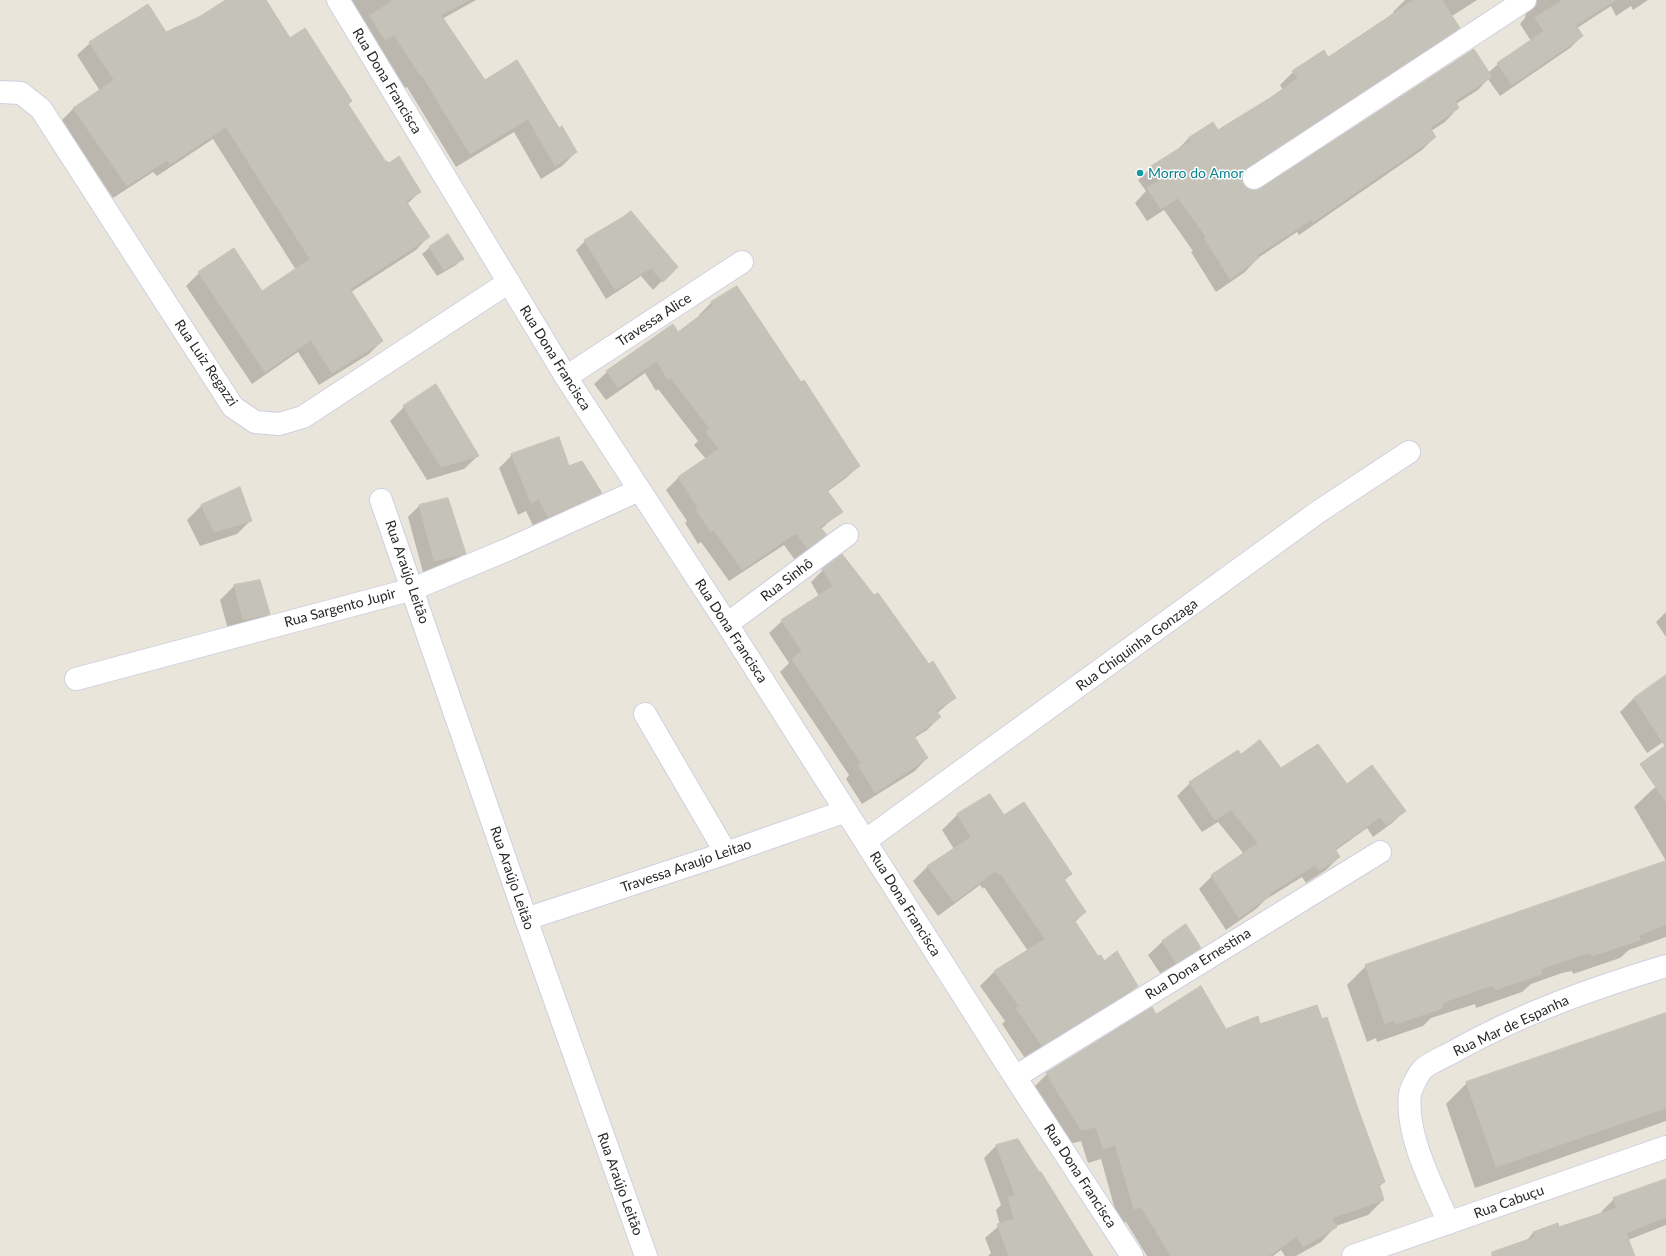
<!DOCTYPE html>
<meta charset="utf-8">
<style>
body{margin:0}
canvas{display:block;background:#eae5da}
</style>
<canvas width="1666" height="1256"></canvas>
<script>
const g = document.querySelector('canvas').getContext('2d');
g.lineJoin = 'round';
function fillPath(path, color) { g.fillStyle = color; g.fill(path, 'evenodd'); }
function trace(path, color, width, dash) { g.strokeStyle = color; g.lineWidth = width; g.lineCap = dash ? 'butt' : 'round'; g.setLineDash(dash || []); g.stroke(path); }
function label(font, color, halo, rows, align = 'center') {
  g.font = font + ' Lato,sans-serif'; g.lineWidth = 3; g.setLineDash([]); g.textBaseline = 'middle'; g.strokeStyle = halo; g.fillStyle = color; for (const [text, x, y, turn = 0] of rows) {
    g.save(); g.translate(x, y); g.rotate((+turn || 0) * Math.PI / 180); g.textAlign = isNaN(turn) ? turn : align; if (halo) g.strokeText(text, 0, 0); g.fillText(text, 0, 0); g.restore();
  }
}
fillPath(new Path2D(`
 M 228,0 L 265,0 L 289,39 L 347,104 L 385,164 L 420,192 L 407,204 L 428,237 L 416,250 L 351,292 L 382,341 L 369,354 L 319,385 L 298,352 L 252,384 L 186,286 L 199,273 L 262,292 L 296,270 L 213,139 L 157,176 L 153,172 L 113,198 L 61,121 L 74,108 L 100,91 L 77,55 L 90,43 L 166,34 L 199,18 Z
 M 337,0 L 476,0 L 442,19 L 484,82 L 576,152 L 562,166 L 541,179 L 514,132 L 456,167 L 407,87 L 405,88 L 380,48 L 371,54 Z
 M 1405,0 L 1477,0 L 1452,16 L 1459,28 L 1445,41 L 1241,175 L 1243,186 L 1248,190 L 1255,191 L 1488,73 L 1498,64 L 1531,41 L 1520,24 L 1525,18 L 1526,11 L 1516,0 L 1648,0 L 1633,10 L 1631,6 L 1616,16 L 1611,6 L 1577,28 L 1582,36 L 1570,48 L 1500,96 L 1488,79 L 1478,90 L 1456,104 L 1458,108 L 1445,122 L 1431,131 L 1435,137 L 1422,150 L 1299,235 L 1297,232 L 1258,258 L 1245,272 L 1216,292 L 1191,252 L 1193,251 L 1164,210 L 1147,221 L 1135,203 L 1146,191 L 1138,180 L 1152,167 L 1175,152 L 1189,138 L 1218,131 L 1283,90 L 1280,85 L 1293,72 L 1328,58 L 1394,14 L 1393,12 Z
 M 631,212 L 676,267 L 653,290 L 641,276 L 606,299 L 576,250 L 585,241 Z
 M 448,236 L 462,259 L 456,265 L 437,276 L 422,254 L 429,248 Z
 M 736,288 L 859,466 L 846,478 L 827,492 L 841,511 L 821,529 L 825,535 L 813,547 L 795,560 L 784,545 L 729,581 L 701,542 L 698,544 L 685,523 L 687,521 L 666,490 L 678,478 L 706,459 L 694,445 L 698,441 L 658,389 L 656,391 L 645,373 L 606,400 L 594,384 L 607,372 L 673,325 L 678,334 L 700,317 L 699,315 L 711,303 Z
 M 404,407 L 478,456 L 464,469 L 427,480 L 390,421 Z
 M 512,455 L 569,468 L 601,493 L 588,506 L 535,530 L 526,511 L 518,515 L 499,468 Z
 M 239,489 L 251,520 L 237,534 L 200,546 L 187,520 L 201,506 Z
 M 419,506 L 464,553 L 453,564 L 423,572 L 408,517 Z
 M 823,570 L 929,665 L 955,698 L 937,713 L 940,717 L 927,730 L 914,738 L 927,758 L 915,771 L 862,804 L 846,779 L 849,775 L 780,672 L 789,663 L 769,633 L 782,621 L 819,596 L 811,582 Z
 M 234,586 L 269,614 L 255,628 L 229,633 L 220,600 Z
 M 1666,612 L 1666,637 L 1656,622 Z
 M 1659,681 L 1666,692 L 1666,740 L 1647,753 L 1620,712 L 1634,698 Z
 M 1238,752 L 1241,755 L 1281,770 L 1346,785 L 1405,811 L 1392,823 L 1373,837 L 1367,828 L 1335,851 L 1339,857 L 1326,870 L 1306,883 L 1302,877 L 1265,900 L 1256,909 L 1226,930 L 1199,889 L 1212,876 L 1244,854 L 1218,822 L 1202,832 L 1177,796 L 1190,783 Z
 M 1666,781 L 1666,861 L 1634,807 L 1653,789 Z
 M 990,795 L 1004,816 L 1071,874 L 1064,881 L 1085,912 L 1074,923 L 1103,963 L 1137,986 L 1122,1001 L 1026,1060 L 1002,1024 L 1005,1021 L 980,986 L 995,971 L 1028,951 L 984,887 L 983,889 L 980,885 L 938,916 L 913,881 L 928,866 L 954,849 L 942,830 L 957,815 Z
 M 1666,862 L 1666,937 L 1629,950 L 1620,958 L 1573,974 L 1572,971 L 1562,973 L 1531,984 L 1522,992 L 1476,1008 L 1475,1004 L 1431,1018 L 1423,1026 L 1377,1042 L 1376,1038 L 1367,1042 L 1347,985 L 1366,966 Z
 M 1186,926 L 1199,948 L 1186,962 L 1162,976 L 1148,955 L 1162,942 Z
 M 1666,1014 L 1666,1121 L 1475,1188 L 1446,1104 L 1467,1083 Z
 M 1156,1016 L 1225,1030 L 1260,1026 L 1356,1106 L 1384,1182 L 1379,1187 L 1383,1200 L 1368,1215 L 1336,1226 L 1321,1242 L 1296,1256 L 1285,1256 L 1281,1250 L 1273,1256 L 1147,1256 L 1126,1222 L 1119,1224 L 1101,1159 L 1088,1163 L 1081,1141 L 1066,1145 L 1032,1089 L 1047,1074 Z
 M 1017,1141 L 1039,1173 L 1040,1173 L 1093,1256 L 988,1256 L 991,1253 L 985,1238 L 1000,1225 L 996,1210 L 1001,1205 L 984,1158 L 996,1146 Z
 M 1666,1180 L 1666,1225 L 1628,1240 L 1634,1256 L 1492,1256 L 1521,1247 L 1533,1233 L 1558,1229 L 1602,1214 L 1601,1212 L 1614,1199 Z`), '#0003');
const building = new Path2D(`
 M 226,0 L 266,0 L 290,38 L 305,28 L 352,101 L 348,104 L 386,162 L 387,161 L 389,163 L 399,156 L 421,192 L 406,201 L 430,237 L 350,289 L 383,341 L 332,373 L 311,340 L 265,372 L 198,272 L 234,248 L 262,291 L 310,259 L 226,127 L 170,164 L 167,160 L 127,186 L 73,108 L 114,80 L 89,42 L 148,4 L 166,32 L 199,17 Z
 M 394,0 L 469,0 L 441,15 L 485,80 L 517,60 L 559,128 L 562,126 L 577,152 L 555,166 L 528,119 L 470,154 L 421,74 L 420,75 L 394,35 L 385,40 L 370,16 Z
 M 1414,0 L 1442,0 L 1460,28 L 1247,168 L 1243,172 L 1242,178 L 1244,185 L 1249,189 L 1254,190 L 1261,188 L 1474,49 L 1492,77 L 1455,101 L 1459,108 L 1430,128 L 1436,137 L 1313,222 L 1311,220 L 1257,255 L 1259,258 L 1230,279 L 1204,238 L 1206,237 L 1178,198 L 1161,209 L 1147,188 L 1161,180 L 1151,166 L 1191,141 L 1188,138 L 1213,122 L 1218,130 L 1270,98 L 1298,78 L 1292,71 L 1324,50 L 1328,57 Z
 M 1563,0 L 1616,0 L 1576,25 L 1583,36 L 1512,85 L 1497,63 L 1544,31 L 1535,18 Z
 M 631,211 L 678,267 L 663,282 L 651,268 L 615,290 L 584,240 L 623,217 Z
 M 448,234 L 464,259 L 444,270 L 429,247 Z
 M 737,286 L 801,382 L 804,380 L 860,466 L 827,490 L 843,512 L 820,527 L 827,535 L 808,549 L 796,533 L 742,570 L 714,530 L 711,532 L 696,510 L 698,508 L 678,477 L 719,449 L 706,432 L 710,429 L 671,378 L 668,380 L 657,361 L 618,388 L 606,371 L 673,324 L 678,332 L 713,306 L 711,302 Z
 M 436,384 L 479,456 L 441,467 L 403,406 Z
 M 559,437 L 569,466 L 582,461 L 602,493 L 548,517 L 539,499 L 531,503 L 511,454 Z
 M 240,487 L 252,521 L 214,532 L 201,505 Z
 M 448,498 L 466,554 L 434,561 L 419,505 Z
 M 842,554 L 874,595 L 878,593 L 929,664 L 933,661 L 956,698 L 936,710 L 941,717 L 914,736 L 928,758 L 875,793 L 858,765 L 861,763 L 792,659 L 802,651 L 781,620 L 833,586 L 822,569 Z
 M 260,580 L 270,614 L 243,620 L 234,585 Z
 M 1666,675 L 1666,802 L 1640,764 L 1665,746 L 1634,698 Z
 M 1260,740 L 1281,768 L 1318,744 L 1347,784 L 1372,765 L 1406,811 L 1386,825 L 1380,817 L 1335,849 L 1340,857 L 1319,871 L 1315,865 L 1269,894 L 1270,896 L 1239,918 L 1211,875 L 1258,843 L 1231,810 L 1215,820 L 1189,782 L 1238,750 L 1241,754 Z
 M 990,794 L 1004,815 L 1024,802 L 1072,874 L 1064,879 L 1086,912 L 1074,920 L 1098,956 L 1101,955 L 1104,961 L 1117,951 L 1138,986 L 1042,1046 L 1016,1008 L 1019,1006 L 994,971 L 1045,939 L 1000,873 L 998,874 L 995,871 L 954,902 L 927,866 L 971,837 L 957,814 Z
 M 1666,861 L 1666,925 L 1639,935 L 1640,940 L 1592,956 L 1591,953 L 1582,955 L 1541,969 L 1542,974 L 1495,990 L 1494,986 L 1484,988 L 1442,1003 L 1443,1008 L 1395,1024 L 1394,1020 L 1385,1024 L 1365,965 Z
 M 1186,924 L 1201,948 L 1176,963 L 1162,941 Z
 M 1201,986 L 1226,1029 L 1258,1016 L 1260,1024 L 1317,1005 L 1322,1019 L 1327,1017 L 1357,1106 L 1385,1182 L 1379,1184 L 1384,1200 L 1332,1218 L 1337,1227 L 1303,1247 L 1297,1236 L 1269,1256 L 1171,1256 L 1141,1207 L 1134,1209 L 1115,1145 L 1103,1149 L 1096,1127 L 1081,1130 L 1046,1073 L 1152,1007 L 1156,1014 Z
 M 1666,1013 L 1666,1108 L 1496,1167 L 1466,1082 Z
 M 1018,1139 L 1039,1172 L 1041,1172 L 1093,1256 L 1009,1256 L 997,1224 L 1014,1219 L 1008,1197 L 1015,1195 L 996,1145 Z
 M 1666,1179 L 1666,1217 L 1626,1233 L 1635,1256 L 1492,1256 L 1492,1252 L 1535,1237 L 1533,1232 L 1558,1223 L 1559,1227 L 1617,1208 L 1613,1198 Z`);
fillPath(building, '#c5c2b9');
trace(building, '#c5c1b4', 1);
const street = new Path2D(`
 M 338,0 L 566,377 L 727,624 L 1015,1077 L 1132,1256
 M 0,92 L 21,93 L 41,109 L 233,407 L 255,422 L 279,424 L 303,417 L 509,282
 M 1254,178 L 1525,0
 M 566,377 L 742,262
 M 381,500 L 526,919 L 646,1256
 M 727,624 L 847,535
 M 76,679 L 413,589 L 509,549 L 639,490
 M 645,714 L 726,853
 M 865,841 L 1318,512 L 1409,452
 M 526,919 L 726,853 L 846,811
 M 1015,1077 L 1380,852
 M 1449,1223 C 1433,1187 1405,1135 1410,1094 C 1411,1088 1418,1075 1422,1070 C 1427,1064 1446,1056 1453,1052 C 1520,1014 1593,988 1666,966
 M 1353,1256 L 1666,1147`);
trace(street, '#cfd0e0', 24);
trace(street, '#fff', 22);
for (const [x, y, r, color] of [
 [1140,173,4,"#0f9aa8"]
]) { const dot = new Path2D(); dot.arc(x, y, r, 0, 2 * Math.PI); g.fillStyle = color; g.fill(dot); trace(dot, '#fff', 1.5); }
label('14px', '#282828', '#fff', [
 ["Rua Dona Francisca",387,81,59],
 ["Travessa Alice",654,320,-33],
 ["Rua Dona Francisca",555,358,58],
 ["Rua Luiz Regazzi",206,363,56],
 ["Rua Araújo Leitão",407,572,71],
 ["Rua Sinhô",787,580,-37],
 ["Rua Sargento Jupir",340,608,-15],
 ["Rua Dona Francisca",731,631,57],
 ["Rua Chiquinha Gonzaga",1137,645,-36],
 ["Travessa Araujo Leitao",686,866,-19],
 ["Rua Araújo Leitão",512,878,71],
 ["Rua Dona Francisca",905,904,58],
 ["Rua Dona Ernestina",1198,964,-32],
 ["Rua Mar de Espanha",1511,1026,-25],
 ["Rua Dona Francisca",1080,1176,57],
 ["Rua Araújo Leitão",620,1184,70],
 ["Rua Cabuçu",1509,1202,-20]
]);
label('14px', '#0d838f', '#fff', [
 ["Morro do Amor",1148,173]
], 'left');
</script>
